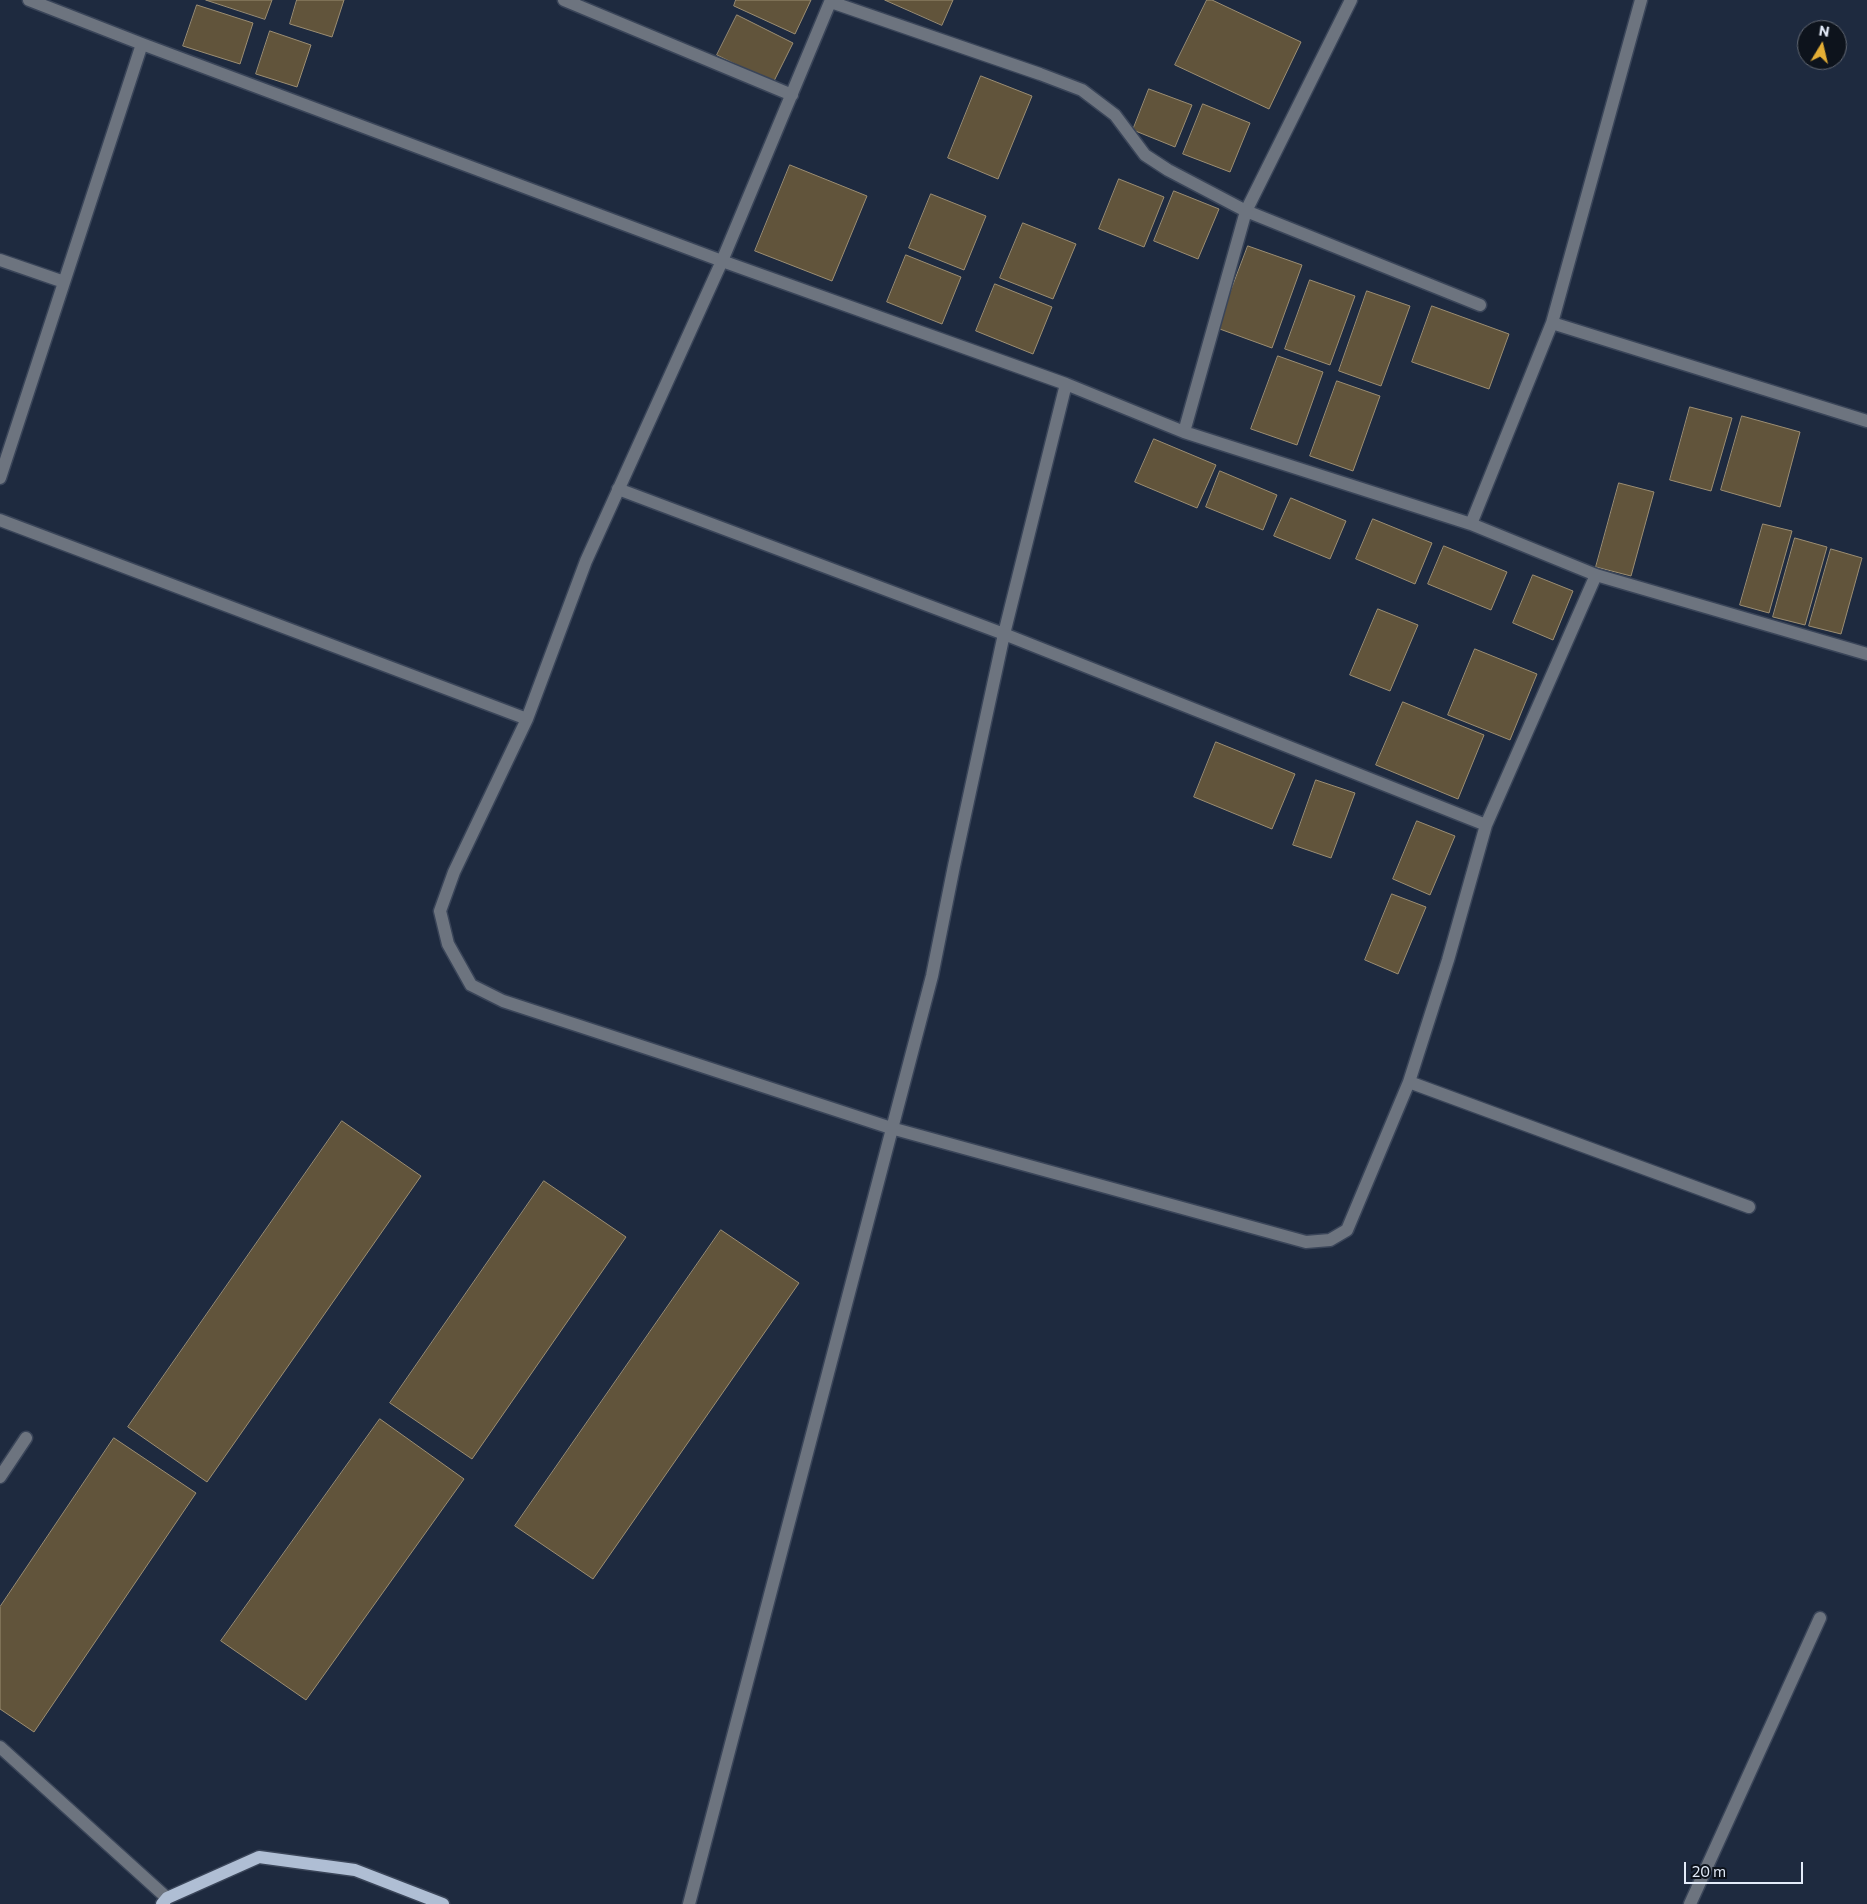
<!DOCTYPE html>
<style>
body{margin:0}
#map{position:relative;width:1867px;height:1904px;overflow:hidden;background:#1e2a3f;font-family:Commissioner,sans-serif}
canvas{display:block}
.north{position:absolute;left:1797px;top:20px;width:50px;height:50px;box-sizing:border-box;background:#0d131c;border:1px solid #636974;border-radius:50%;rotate:9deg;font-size:14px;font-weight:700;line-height:20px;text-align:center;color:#e3ebf9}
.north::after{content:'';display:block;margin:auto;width:18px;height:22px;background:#e4ae35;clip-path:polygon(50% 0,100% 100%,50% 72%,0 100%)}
.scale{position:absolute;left:1684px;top:1862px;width:119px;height:22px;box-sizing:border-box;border:2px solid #e3ebf9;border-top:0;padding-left:6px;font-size:15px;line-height:18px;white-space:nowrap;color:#e3ebf9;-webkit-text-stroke:4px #0d131c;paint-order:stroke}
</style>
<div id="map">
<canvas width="1867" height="1904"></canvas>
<div class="north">N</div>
<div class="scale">20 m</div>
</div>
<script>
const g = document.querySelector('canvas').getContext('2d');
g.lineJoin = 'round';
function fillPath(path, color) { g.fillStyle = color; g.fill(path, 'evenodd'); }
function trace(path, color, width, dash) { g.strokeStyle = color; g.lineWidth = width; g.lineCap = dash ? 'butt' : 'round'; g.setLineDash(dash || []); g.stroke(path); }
const building = new Path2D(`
 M 206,0 L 272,0 L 265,19 Z
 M 297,0 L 344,0 L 332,37 L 290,24 Z
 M 736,0 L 811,0 L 795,34 L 734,6 Z
 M 885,0 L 953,0 L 942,25 Z
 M 1207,0 L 1212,0 L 1301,42 L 1269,109 L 1175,65 Z
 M 197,5 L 253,23 L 240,64 L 183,46 Z
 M 737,15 L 793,43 L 773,83 L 717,55 Z
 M 270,31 L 311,45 L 297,87 L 256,74 Z
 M 981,76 L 1032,96 L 998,179 L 948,158 Z
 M 1149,89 L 1192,105 L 1175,147 L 1133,130 Z
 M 1203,104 L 1250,123 L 1230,172 L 1183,154 Z
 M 790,165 L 867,196 L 832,281 L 755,251 Z
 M 1119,179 L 1164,197 L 1144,247 L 1099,229 Z
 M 1174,191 L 1219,209 L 1198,259 L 1154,241 Z
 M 931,194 L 986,216 L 964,270 L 909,248 Z
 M 1023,223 L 1076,244 L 1053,299 L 1000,278 Z
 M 1248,246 L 1302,265 L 1272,348 L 1217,328 Z
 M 906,255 L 961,277 L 942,324 L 887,302 Z
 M 1310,280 L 1355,296 L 1330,365 L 1285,349 Z
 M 995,284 L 1052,307 L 1033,354 L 976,331 Z
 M 1367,291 L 1410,306 L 1381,386 L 1339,371 Z
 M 1432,306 L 1509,334 L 1489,389 L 1412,362 Z
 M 1278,356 L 1323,372 L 1297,445 L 1251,429 Z
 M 1337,381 L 1380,396 L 1353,471 L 1310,456 Z
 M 1690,407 L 1732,418 L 1711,491 L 1670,480 Z
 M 1742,416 L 1800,432 L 1780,507 L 1721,490 Z
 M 1154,439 L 1216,465 L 1197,508 L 1135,482 Z
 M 1220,471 L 1277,495 L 1263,530 L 1206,507 Z
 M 1619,483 L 1654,492 L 1631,576 L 1596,567 Z
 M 1291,498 L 1346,521 L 1330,559 L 1274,536 Z
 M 1373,519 L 1432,543 L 1415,584 L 1356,559 Z
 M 1763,524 L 1792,531 L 1769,613 L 1740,605 Z
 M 1795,538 L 1827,547 L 1805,625 L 1773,617 Z
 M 1444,546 L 1507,572 L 1491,610 L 1428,584 Z
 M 1831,549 L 1862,558 L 1841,634 L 1809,626 Z
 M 1533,575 L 1573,591 L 1553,640 L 1513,623 Z
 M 1378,609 L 1418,625 L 1390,691 L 1350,675 Z
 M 1475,649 L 1537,674 L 1510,740 L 1448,715 Z
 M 1403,702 L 1484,735 L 1458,799 L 1376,765 Z
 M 1216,742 L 1295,774 L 1272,829 L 1194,797 Z
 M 1316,780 L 1355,793 L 1331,858 L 1293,845 Z
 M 1417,821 L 1455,836 L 1430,895 L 1393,879 Z
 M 1392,894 L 1426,907 L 1398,974 L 1365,960 Z
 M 342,1121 L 421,1176 L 207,1482 L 128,1427 Z
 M 544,1181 L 626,1237 L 472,1459 L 390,1403 Z
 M 721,1230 L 799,1283 L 593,1579 L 515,1526 Z
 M 380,1419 L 464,1479 L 306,1700 L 221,1641 Z
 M 114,1438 L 196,1493 L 34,1732 L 0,1709 L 0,1607 Z`);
fillPath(building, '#61543b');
trace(building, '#9c8e73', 1);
const minor = new Path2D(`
 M 29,0 L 142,44 L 722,261 L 1066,384 L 1184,432 L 1471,524 L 1552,323 L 1641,0
 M 564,0 L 792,95
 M 831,0 L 722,261 L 586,561 L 527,719 L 454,872 L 440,911 L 448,944 L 471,985 L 503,1001 L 891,1128 L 1306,1242 L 1330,1240 L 1347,1230 L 1409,1082 L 1448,960 L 1486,825 L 1596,575
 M 831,2 L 1040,74 L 1082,90 L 1115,115 L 1145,155 L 1168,170 L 1246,211 L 1480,305
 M 0,260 L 64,282
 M 1552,323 L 1867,421
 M 1184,432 L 1246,211 L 1351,0
 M 0,478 L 142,44
 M 618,489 L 1004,634 L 1486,825
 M 0,520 L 527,719
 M 1471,524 L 1596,575 L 1867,654
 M 1409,1082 L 1749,1207
 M 0,1477 L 26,1438
 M 0,1747 L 167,1898
 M 689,1904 L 932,976 L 954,866 L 1004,634 L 1066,384
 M 1690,1904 L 1820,1618`);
const major = new Path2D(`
 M 162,1904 L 167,1898 L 259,1857 L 355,1870 L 443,1904`);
trace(minor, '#3a4559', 15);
trace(major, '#3a4559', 15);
trace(minor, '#6d747f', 12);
trace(major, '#afbed4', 12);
</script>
